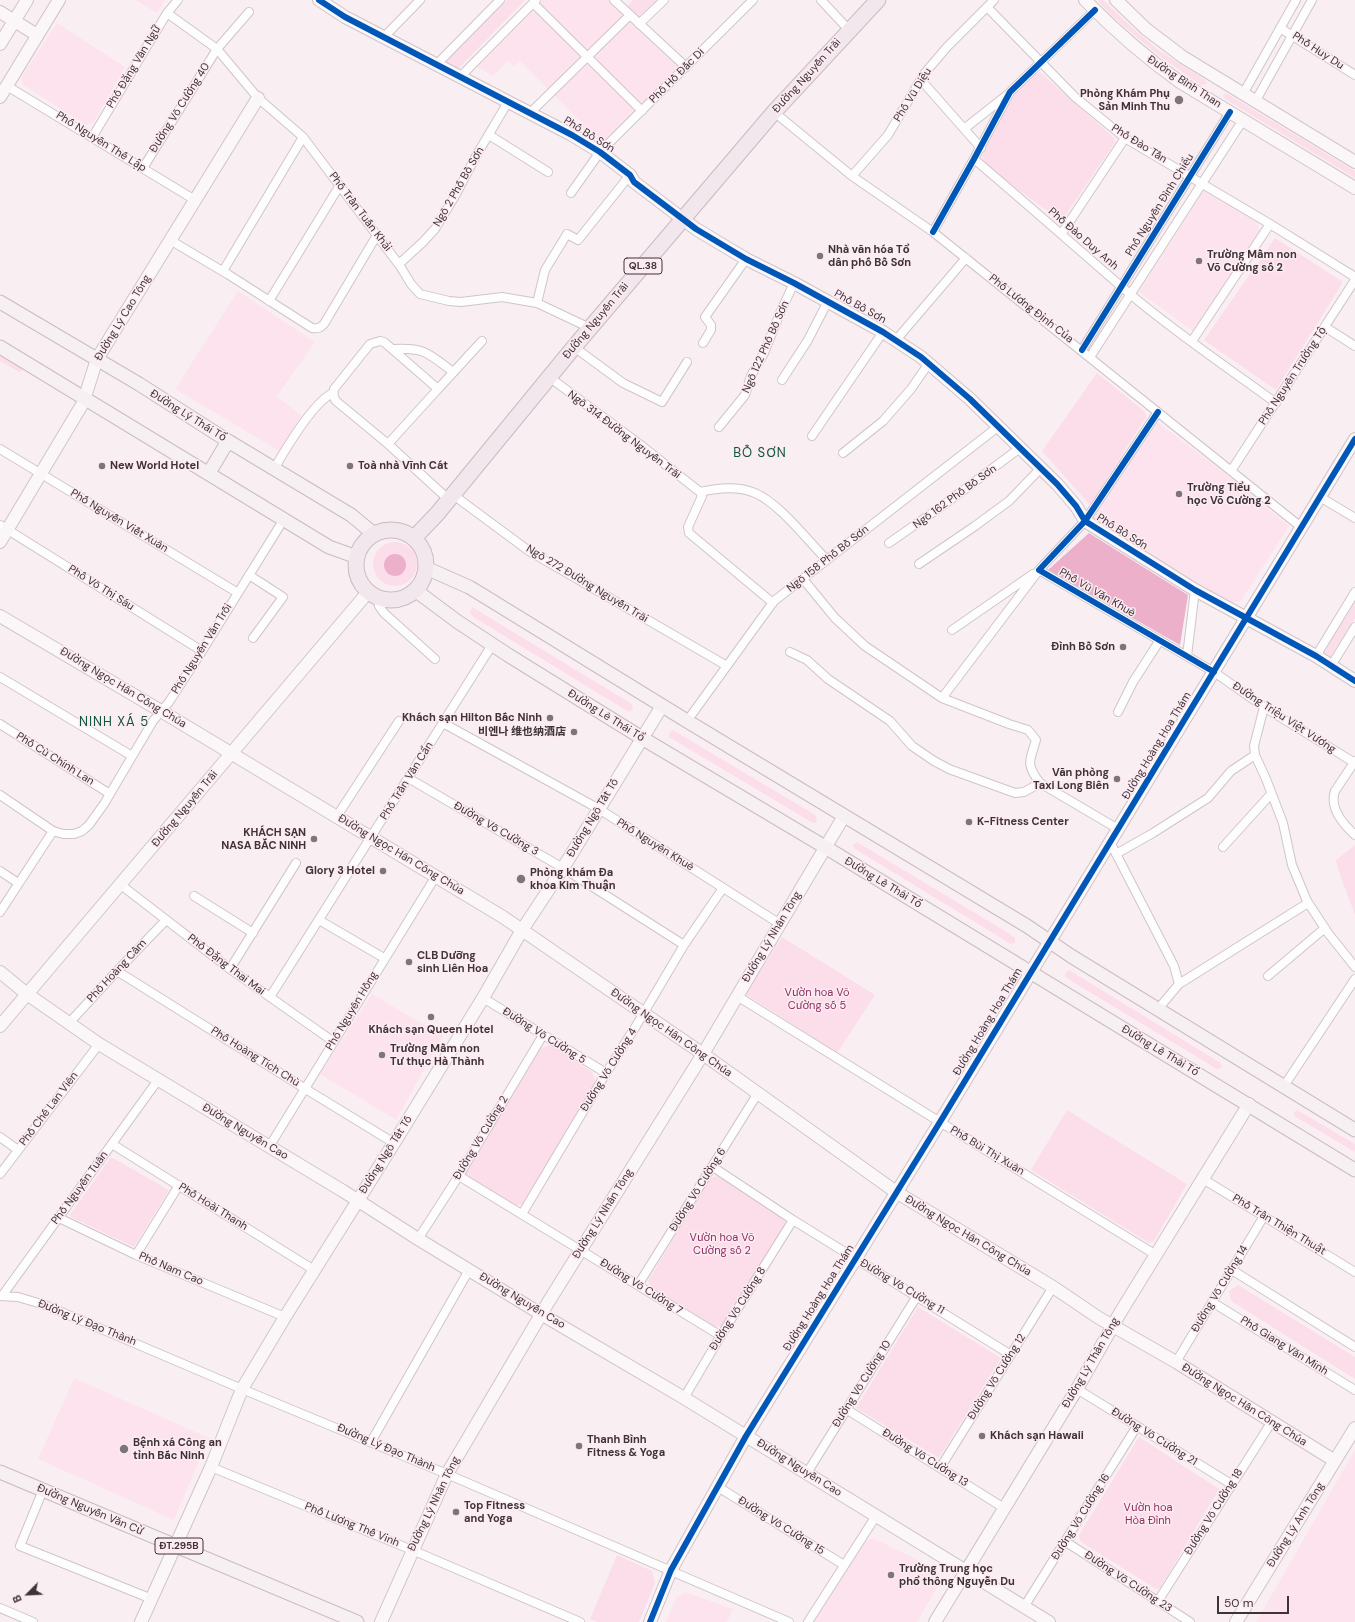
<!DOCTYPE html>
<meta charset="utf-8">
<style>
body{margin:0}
#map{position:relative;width:1355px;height:1622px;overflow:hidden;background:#f9eff3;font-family:"DM Sans",sans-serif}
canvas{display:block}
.north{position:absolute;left:8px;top:1574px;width:40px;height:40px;-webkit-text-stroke:3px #fdebf2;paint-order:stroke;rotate:246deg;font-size:11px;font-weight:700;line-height:16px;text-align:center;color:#3e3338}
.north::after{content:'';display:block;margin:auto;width:14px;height:18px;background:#3e3338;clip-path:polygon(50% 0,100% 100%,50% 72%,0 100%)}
.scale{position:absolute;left:1217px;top:1596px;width:72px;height:18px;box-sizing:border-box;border:2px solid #3e3338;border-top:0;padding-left:5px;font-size:12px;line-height:14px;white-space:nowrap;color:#3e3338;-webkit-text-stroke:3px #fdebf2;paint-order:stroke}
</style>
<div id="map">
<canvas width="1355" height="1622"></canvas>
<div class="north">B</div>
<div class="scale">50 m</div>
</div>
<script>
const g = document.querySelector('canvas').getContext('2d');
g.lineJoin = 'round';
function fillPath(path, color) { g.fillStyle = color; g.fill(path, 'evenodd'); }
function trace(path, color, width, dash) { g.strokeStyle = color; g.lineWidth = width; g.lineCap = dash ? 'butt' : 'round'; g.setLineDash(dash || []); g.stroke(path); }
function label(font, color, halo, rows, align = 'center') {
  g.font = font + ' "DM Sans","Noto Sans SC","Noto Sans KR",sans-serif'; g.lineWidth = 3; g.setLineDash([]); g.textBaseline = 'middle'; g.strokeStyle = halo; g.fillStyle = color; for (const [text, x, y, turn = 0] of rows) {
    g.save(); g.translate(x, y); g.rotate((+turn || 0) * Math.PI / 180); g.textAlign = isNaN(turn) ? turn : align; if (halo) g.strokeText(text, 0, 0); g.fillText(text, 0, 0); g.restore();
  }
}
fillPath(new Path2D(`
 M 136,0 L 165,0 L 157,13 Z
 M 543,0 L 609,0 L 680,68 L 600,148 L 580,132 L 584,125 L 520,61 L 514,66 L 508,61 L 493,76 L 478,67 Z
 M 57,23 L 125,67 L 93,123 L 86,125 L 23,85 L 21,78 Z
 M 1204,190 L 1256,220 L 1260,231 L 1193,331 L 1139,292 Z
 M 238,291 L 315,342 L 277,396 L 302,416 L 281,452 L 175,389 Z
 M 1157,422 L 1225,473 L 1289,526 L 1241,601 L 1231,603 L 1095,523 L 1093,514 Z
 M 372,994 L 443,1036 L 396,1120 L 320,1074 Z
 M 74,1378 L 209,1438 L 174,1520 L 38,1459 Z
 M 1355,1450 L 1355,1622 L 1256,1622 Z
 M 873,1538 L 936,1569 L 941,1581 L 917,1622 L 814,1622 L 864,1542 Z
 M 685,1592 L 733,1609 L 727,1622 L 666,1622 L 676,1598 Z`), '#fce3ed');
fillPath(new Path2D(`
 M 507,0 L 525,0 L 456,71 L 444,63 Z
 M 633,0 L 656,0 L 638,18 L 627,6 Z
 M 1097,0 L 1103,0 L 1136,31 L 1160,51 L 1205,80 L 1207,84 L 1201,85 L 1158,55 L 1114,18 Z
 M 1040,72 L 1114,138 L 1115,142 L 1063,219 L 1058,219 L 984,164 L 982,155 C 994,131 1012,79 1040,72 Z
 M 1226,93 L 1355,171 L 1355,178 L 1225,99 L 1223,95 Z
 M 1275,238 L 1343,282 L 1276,390 L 1204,340 Z
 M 0,352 L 24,369 L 19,372 L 0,361 Z
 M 1097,373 L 1144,411 L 1146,417 L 1091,503 L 1089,504 L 1042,451 Z
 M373 564a22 22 0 1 1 44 0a22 22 0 1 1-44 0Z
 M 1355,600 L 1355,618 L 1329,659 L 1321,655 Z
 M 472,607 L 632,704 L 633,709 L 629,712 L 475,618 L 470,613 Z
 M 673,730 L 812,813 L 816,816 L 817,822 L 814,823 L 811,822 L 669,737 L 669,734 Z
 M 857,842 L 1010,934 L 1015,938 L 1015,943 L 1011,944 L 855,849 L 853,845 Z
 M 1355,845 L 1355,915 L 1339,872 L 1336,860 Z
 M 782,937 L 875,995 L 837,1053 L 747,995 L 747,992 Z
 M 1069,970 L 1219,1062 L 1222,1066 L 1219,1069 L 1217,1069 L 1073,982 L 1065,976 L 1066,972 Z
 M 550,1044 L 592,1072 L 596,1083 L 523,1204 L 514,1206 L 466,1176 L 466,1168 L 540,1049 Z
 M 1067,1110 L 1187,1184 L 1154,1241 L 1149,1243 L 1031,1170 Z
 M 1297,1110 L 1355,1144 L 1355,1152 L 1294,1116 L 1294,1112 Z
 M 111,1157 L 169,1190 L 134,1247 L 69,1216 Z
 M 718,1176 L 783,1217 L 786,1226 L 724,1325 L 715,1327 L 651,1288 L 648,1281 L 710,1178 Z
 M 1238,1285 L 1355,1357 L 1355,1379 L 1231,1301 L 1229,1291 Z
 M 918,1307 L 1001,1358 L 939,1458 L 856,1408 Z
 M 1139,1437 L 1219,1489 L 1160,1588 L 1156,1589 L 1081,1542 L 1079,1535 Z
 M 617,1555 L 652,1571 L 655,1583 L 639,1622 L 597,1622 L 590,1619 Z`), '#fcddea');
fillPath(new Path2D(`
 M 1089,533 L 1188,595 L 1180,645 L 1048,570 Z
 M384 565a11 11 0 1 1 22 0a11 11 0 1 1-22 0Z`), '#ecb0cb');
const street = new Path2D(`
 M 614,0 L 686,67
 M 821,0 L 849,30
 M 533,3 L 642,111
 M 987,7 L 1075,97 L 1125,138 L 1270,224 L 1355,277
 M 167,13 L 217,49 L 258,98 L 303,137 L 400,266 L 411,284 L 420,294 L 449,301 L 461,302 L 502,297 L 537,303 L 590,328
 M 639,24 L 664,0
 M 1280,28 L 1355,75
 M 384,37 L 420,0
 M 436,65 L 500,0
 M 460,77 L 536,0
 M 921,80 L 981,148
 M 7,86 L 195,200
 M 1243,94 L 1296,0
 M 1255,102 L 1312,0
 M 531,112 L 630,15
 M 774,112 L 852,176 L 933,232 L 1301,527
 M 964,129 L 1007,95
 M 489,135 L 548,172
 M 93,136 L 167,13 L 178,0
 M 974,159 C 1027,204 1078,249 1130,294 C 1176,333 1227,367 1276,403
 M 143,168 L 217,49 L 249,12
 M 852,176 L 888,135 L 924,74 L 947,47 L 994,0
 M 571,193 L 600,152 L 753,0
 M 933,232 L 974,159 L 1010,92 L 1095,10
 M 1062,233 L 1125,138
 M 170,240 L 229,275 L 312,328 C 318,329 320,328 324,324 L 377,235
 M 399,264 L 423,242 L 435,229 L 455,196 L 476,156 L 508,102
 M 223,271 L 303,137
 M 269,301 L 340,185
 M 537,303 L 545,270 L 567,234 L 578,240 L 630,175
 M 1325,327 L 1355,346
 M 896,340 L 966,258
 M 1192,341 L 1270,224
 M 703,343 L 711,330 L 711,325 L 705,317 L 746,259
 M 574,347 L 623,383 L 662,402 L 687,362
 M 393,349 C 425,347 429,354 453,372
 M 1082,350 L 1230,112
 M 1090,357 L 1243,120
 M 549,377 L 638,443 L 700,492 L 702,496 L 688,527 L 689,533 L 773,603
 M 782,380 L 808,340 L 828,301
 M 1158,412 L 1085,521 L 1039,570 L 1214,672 L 1264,707 L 1355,763
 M 719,427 L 745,395 L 751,376 L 764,353 L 780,313 L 794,283
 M 812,436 L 883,332
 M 388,444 L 438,389
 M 0,449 L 238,593
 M 843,453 L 883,421 L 911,389 L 929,363
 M 274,469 C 285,450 314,401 333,393
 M 1231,471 L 1355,280
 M 700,492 C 717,488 739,486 755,493 C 779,503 808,541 827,560
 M 452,494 L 529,551 L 727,666
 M 1320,497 L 1355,518
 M 448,499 L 388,444 L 336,401 C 333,397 333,394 334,389 L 370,344 L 380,341 L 384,342 L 438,389 L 482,341
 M 0,525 L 202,651
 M 889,543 L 942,506 L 1020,448
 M 919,564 L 975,526 L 1009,501 L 1040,469
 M 249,575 L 283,597 L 253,638
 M 803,579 L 835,618 L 865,646 L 942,698 L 1039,570
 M 377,597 L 379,606 L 384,613 L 435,659
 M 952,630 L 1033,574
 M 790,652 L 807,660 L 828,679 L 890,721 L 912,746 L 934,761 L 949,769 L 1015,793 L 1024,792 L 1040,783
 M 1187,656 L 1195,590
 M 1316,656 L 1355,592
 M 1331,666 L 1355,627
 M 0,677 L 132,756
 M 942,698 L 1009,724 L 1028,730 L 1036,740 C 1030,761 1025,763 1040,783 L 1118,829
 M 1264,707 L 1254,746 L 1255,755 L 1266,779 L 1283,823 L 1292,865 L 1307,901 L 1328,933 L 1355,967
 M 1118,712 L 1133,682 L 1160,640
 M 687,721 L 774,601 L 999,426
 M 443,723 L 599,809 L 780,924
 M 0,724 L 110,794
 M 1355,761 L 1335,791 C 1329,808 1344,825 1355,835
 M 408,778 L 563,868 L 684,945
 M 0,795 L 53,831
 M 337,816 L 399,721
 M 1110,842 L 1174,966 L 1179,984 L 1158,1009
 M 1223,847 L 1271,794
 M 1116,854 L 1153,833 L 1208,798 L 1231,771 L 1255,755
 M 0,871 L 18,883
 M 121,885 L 230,969 L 334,1042
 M 194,896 L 253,933
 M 0,912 L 53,831 L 63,834 L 74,834 L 82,831 L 89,825 L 104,804 L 153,721 L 169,702 L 202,651 L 284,519
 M 319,920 L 384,958
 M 230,969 L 296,863
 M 117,971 L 304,1088 L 394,1143
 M 1268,976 L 1325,928
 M 1179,984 L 1308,903
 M 737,996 L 940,1122 L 1156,1255
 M 270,997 L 492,645
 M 483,998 L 606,1073
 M 69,1023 L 117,971 L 166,920
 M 1284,1086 L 1355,979
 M 0,1137 L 18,1150
 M 112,1144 L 314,1270
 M 269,1147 L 436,876
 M 713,1167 L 793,1220 L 1011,1355
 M 0,1174 L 99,1044
 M 459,1176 L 721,1336
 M 1203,1179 L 1355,1272
 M 522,1214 L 606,1073 L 636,1026 L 684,945 L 723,888
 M 59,1218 L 136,1255 L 285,1317
 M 418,1239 L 460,1174 L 543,1035
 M 136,1255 L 179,1185
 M 1232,1270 L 1355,1347
 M 638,1285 L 758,1093
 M 0,1296 L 18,1297 L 45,1305 L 242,1389 L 447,1474 L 789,1622
 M 2,1296 L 158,1080
 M 1212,1302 L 1355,1390
 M 1176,1362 L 1264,1216
 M 1077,1389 L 1231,1484
 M 684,1398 L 720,1337 L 793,1220
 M 846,1409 L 1004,1508
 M 371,1442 L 469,1270
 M 211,1467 L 412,1550 L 580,1622
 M 940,1468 L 1053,1287
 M 807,1473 L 917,1296
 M 718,1487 L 844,1565
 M 43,1490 L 20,1546 L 152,1599
 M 1066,1542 L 1190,1622
 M 1158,1601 L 1271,1423
 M 1024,1607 L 1137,1426
 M 0,1608 L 33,1622
 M 808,1622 L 876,1516`);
const secondary = new Path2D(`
 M 319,0 L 345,17 L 572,135 L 600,152 L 630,175 L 634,182 L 696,229 L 746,259 L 794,283 L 883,332 L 921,357 L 970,399 L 1057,484 L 1076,506 L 1085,521 L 1195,590 L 1316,656 L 1355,681
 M 1085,0 C 1115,31 1145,57 1180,82 L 1355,188
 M 1116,0 L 1146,29 L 1183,57 L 1355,162
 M 0,12 L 37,35
 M 0,44 L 27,0
 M 0,97 L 59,0
 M 0,542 L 83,403 L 97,359 L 258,98
 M 0,616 L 161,711 L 503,917 L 703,1054 L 896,1192 L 1053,1287 L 1099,1318 L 1176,1362 L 1335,1461
 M 0,972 L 27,994 L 99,1044 L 343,1191 L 418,1239 L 541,1314 L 684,1398 L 1049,1622
 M 0,1026 L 369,591
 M 141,1622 L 211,1467 L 242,1389 L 285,1317 L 394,1143 L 483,998 L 522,930 L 563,868 L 662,706
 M 381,1622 L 447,1474 L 549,1301 L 703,1054 L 844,816
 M 650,1622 L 671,1570 L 746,1436 L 940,1122 L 1355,439
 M 935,1622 L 1077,1389 L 1120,1313 L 1249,1104
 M 1236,1622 L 1355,1428`);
const primary = new Path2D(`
 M 0,302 L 139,384 L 228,441 L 351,515 L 374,534
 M 0,347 L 329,547 L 357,557
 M 209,473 L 228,441
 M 426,568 L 469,587 L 479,593 L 687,721 L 1027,926 L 1071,956 L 1355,1130
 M 415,590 L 458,622 L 508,655 L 642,738 L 825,847 L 1355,1170
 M 0,1472 L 357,1622`);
const highway = new Path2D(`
 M356 565a35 35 0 1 1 70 0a35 35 0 1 1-70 0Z
 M 414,538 L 437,514 L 574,347 L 774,112 L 878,0`);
trace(street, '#cfc5c9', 10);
trace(secondary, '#cfc5c9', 14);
trace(primary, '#cabbc2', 15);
trace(highway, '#cabbc2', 17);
trace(street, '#fefdfd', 8);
trace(secondary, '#fbf6f8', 12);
trace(primary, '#f7f0f3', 13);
trace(highway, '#f2e7ec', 15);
trace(new Path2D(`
 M 319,0 L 345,17 L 572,135 L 600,152 L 630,175 L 634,182 L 696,229 L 746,259 L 794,283 L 883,332 L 921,357 L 970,399 L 1057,484 L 1076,506 L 1085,521 L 1195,590 L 1316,656 L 1355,681
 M 933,232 L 974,159 L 1010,92 L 1095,10
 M 1082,350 L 1230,112
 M 1158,412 L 1085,521 L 1039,570 L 1214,672
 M 650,1622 L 671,1570 L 746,1436 L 940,1122 L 1355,439`), '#0057b8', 6);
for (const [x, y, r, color] of [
 [1179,100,5,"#7f7579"],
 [820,256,4,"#7f7579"],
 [1199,261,4,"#7f7579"],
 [102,466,4,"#7f7579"],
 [350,466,4,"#7f7579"],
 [1179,494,4,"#7f7579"],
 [1123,647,4,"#7f7579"],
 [550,718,4,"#7f7579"],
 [574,732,4,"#7f7579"],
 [1117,779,4,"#7f7579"],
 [969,822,4,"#7f7579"],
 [314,839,4,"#7f7579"],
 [383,871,4,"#7f7579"],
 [521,879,5,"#7f7579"],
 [409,962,4,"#7f7579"],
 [431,1017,4,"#7f7579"],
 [382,1055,4,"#7f7579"],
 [982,1436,4,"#7f7579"],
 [579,1446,4,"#7f7579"],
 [124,1449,5,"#7f7579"],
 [456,1512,4,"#7f7579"],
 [891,1575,4,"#7f7579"]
]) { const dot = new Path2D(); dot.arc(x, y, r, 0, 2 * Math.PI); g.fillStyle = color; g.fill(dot); trace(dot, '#fdebf2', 1.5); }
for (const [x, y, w] of [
 [643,266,38],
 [179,1546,48]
]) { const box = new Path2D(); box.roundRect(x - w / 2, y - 8, w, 16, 3); g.fillStyle = '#fdebf2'; g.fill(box); trace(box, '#3e3338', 1); }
label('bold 10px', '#3e3338', null, [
 ["QL.38",643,266],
 ["ĐT.295B",179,1546]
]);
label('11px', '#3e3338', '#fdebf2', [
 ["Phố Huy Du",1318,51,33],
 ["Phố Đặng Văn Ngữ",134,67,-59],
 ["Phố Hồ Đắc Di",677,76,-45],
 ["Đường Nguyễn Trãi",807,76,-48],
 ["Đường Bình Than",1184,82,33],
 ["Phố Vũ Diệu",913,95,-58],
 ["Đường Võ Cường 40",180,108,-58],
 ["Phố Bồ Sơn",589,135,32],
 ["Phố Nguyễn Thế Lập",101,142,32],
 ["Phố Đào Tấn",1139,144,32],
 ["Ngõ 2 Phố Bồ Sơn",459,187,-60],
 ["Phố Nguyễn Đình Chiểu",1160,205,-58],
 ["Phố Trần Tuấn Khải",360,212,53],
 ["Phố Đào Duy Anh",1083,239,41],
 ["Phố Bồ Sơn",860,307,29],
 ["Phố Lương Định Của",1031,309,38],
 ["Đường Lý Cao Tông",123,318,-59],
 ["Đường Nguyễn Trãi",596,321,-50],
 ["Ngõ 122 Phố Bồ Sơn",766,347,-66],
 ["Phố Nguyễn Trường Tộ",1293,376,-57],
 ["Đường Lý Thái Tổ",188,416,32],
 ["Ngõ 314 Đường Nguyễn Trãi",624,435,37],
 ["Ngõ 162 Phố Bồ Sơn",955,497,-36],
 ["Phố Nguyễn Viết Xuân",119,521,31],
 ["Phố Bồ Sơn",1122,532,32],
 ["Ngõ 158 Phố Bồ Sơn",828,559,-38],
 ["Ngõ 272 Đường Nguyễn Trãi",587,584,31],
 ["Phố Võ Thị Sáu",101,588,32],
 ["Phố Vũ Văn Khuê",1097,593,30],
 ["Phố Nguyễn Văn Trỗi",202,649,-58],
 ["Đường Ngọc Hân Công Chúa",123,688,31],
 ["Đường Lê Thái Tổ",606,716,32],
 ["Đường Triệu Việt Vương",1284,718,33],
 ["Đường Hoàng Hoa Thám",1157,746,-59],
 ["Phố Cù Chính Lan",55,759,32],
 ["Phố Trần Văn Cẩn",407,781,-58],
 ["Đường Nguyễn Trãi",185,809,-50],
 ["Đường Ngô Tất Tố",593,818,-59],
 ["Đường Võ Cường 3",496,829,30],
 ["Phố Nguyễn Khuê",655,845,32],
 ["Đường Ngọc Hân Công Chúa",401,855,31],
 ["Đường Lê Thái Tổ",883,883,31],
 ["Đường Lý Nhân Tông",772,937,-59],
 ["Phố Đặng Thai Mai",226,965,37],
 ["Phố Hoàng Cầm",117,971,-47],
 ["Phố Nguyên Hồng",352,1011,-59],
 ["Đường Hoàng Hoa Thám",988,1022,-59],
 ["Đường Ngọc Hân Công Chúa",671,1033,35],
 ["Đường Võ Cường 5",544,1036,32],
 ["Đường Lê Thái Tổ",1160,1051,31],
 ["Phố Hoàng Tích Chù",255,1057,32],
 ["Đường Võ Cường 4",609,1070,-58],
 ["Phố Chế Lan Viên",49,1109,-53],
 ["Đường Nguyễn Cao",245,1132,31],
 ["Đường Võ Cường 2",481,1138,-59],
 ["Phố Bùi Thị Xuân",987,1151,31],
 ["Đường Ngô Tất Tố",386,1155,-58],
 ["Phố Nguyễn Tuân",80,1188,-54],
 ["Đường Võ Cường 6",698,1190,-58],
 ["Phố Hoài Thanh",213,1207,32],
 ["Đường Lý Nhân Tông",603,1214,-58],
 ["Phố Trần Thiện Thuật",1279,1225,31],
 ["Đường Ngọc Hân Công Chúa",968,1236,31],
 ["Phố Nam Cao",171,1269,23],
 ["Đường Võ Cường 7",641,1287,32],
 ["Đường Võ Cường 11",902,1287,31],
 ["Đường Võ Cường 14",1220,1289,-59],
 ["Đường Hoàng Hoa Thám",819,1298,-58],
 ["Đường Nguyễn Cao",522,1301,31],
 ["Đường Võ Cường 8",738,1309,-58],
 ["Đường Lý Đạo Thành",87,1323,22],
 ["Phố Giang Văn Minh",1284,1346,32],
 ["Đường Lý Thần Tông",1091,1363,-60],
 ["Đường Võ Cường 12",997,1377,-58],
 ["Đường Võ Cường 10",862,1384,-58],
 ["Đường Ngọc Hân Công Chúa",1244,1405,32],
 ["Đường Võ Cường 21",1154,1437,32],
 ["Đường Lý Đạo Thành",386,1448,23],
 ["Đường Võ Cường 13",925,1458,32],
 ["Đường Nguyễn Cao",799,1468,32],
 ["Đường Lý Nhân Tông",434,1504,-64],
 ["Đường Nguyễn Văn Cừ",90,1510,23],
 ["Đường Võ Cường 18",1214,1512,-58],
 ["Đường Võ Cường 16",1081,1517,-58],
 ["Phố Lương Thế Vinh",352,1525,22],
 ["Đường Lý Anh Tông",1296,1525,-58],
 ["Đường Võ Cường 15",781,1526,32],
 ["Đường Võ Cường 23",1128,1582,33]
]);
label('bold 11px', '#3e3338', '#fdebf2', [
 ["Phòng Khám Phụ",1170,94,"right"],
 ["Sản Minh Thu",1170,107,"right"],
 ["Nhà văn hóa Tổ",828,250],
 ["dân phố Bồ Sơn",828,263],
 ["Trường Mầm non",1207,255],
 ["Võ Cường số 2",1207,268],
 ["New World Hotel",110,466],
 ["Toà nhà Vĩnh Cát",358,466],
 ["Trường Tiểu",1187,488],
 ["học Võ Cường 2",1187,501],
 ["Đình Bồ Sơn",1115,647,"right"],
 ["Khách sạn Hilton Bắc Ninh",542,718,"right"],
 ["비엔나 维也纳酒店",566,732,"right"],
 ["Văn phòng",1109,773,"right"],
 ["Taxi Long Biên",1109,786,"right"],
 ["K-Fitness Center",977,822],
 ["KHÁCH SẠN",306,833,"right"],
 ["NASA BẮC NINH",306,846,"right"],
 ["Glory 3 Hotel",375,871,"right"],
 ["Phòng khám Đa",530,873],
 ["khoa Kim Thuận",530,886],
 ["CLB Dưỡng",417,956],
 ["sinh Liên Hoa",417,969],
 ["Khách sạn Queen Hotel",431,1030,"center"],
 ["Trường Mầm non",390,1049],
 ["Tư thục Hà Thành",390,1062],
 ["Khách sạn Hawaii",990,1436],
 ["Thanh Bình",587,1440],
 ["Fitness & Yoga",587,1453],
 ["Bệnh xá Công an",133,1443],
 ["tỉnh Bắc Ninh",133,1456],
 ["Top Fitness",464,1506],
 ["and Yoga",464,1519],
 ["Trường Trung học",899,1569],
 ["phổ thông Nguyễn Du",899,1582]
], 'left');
label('11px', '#8d2f61', '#fdebf2', [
 ["Vườn hoa Võ",817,993],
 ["Cường số 5",817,1006],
 ["Vườn hoa Võ",722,1238],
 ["Cường số 2",722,1251],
 ["Vườn hoa",1148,1508],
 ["Hòa Đình",1148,1521]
]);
g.letterSpacing = '1px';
label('13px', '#11563c', '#fdebf2', [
 ["BỒ SƠN",760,454],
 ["NINH XÁ 5",114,723]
]);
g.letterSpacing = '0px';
</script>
